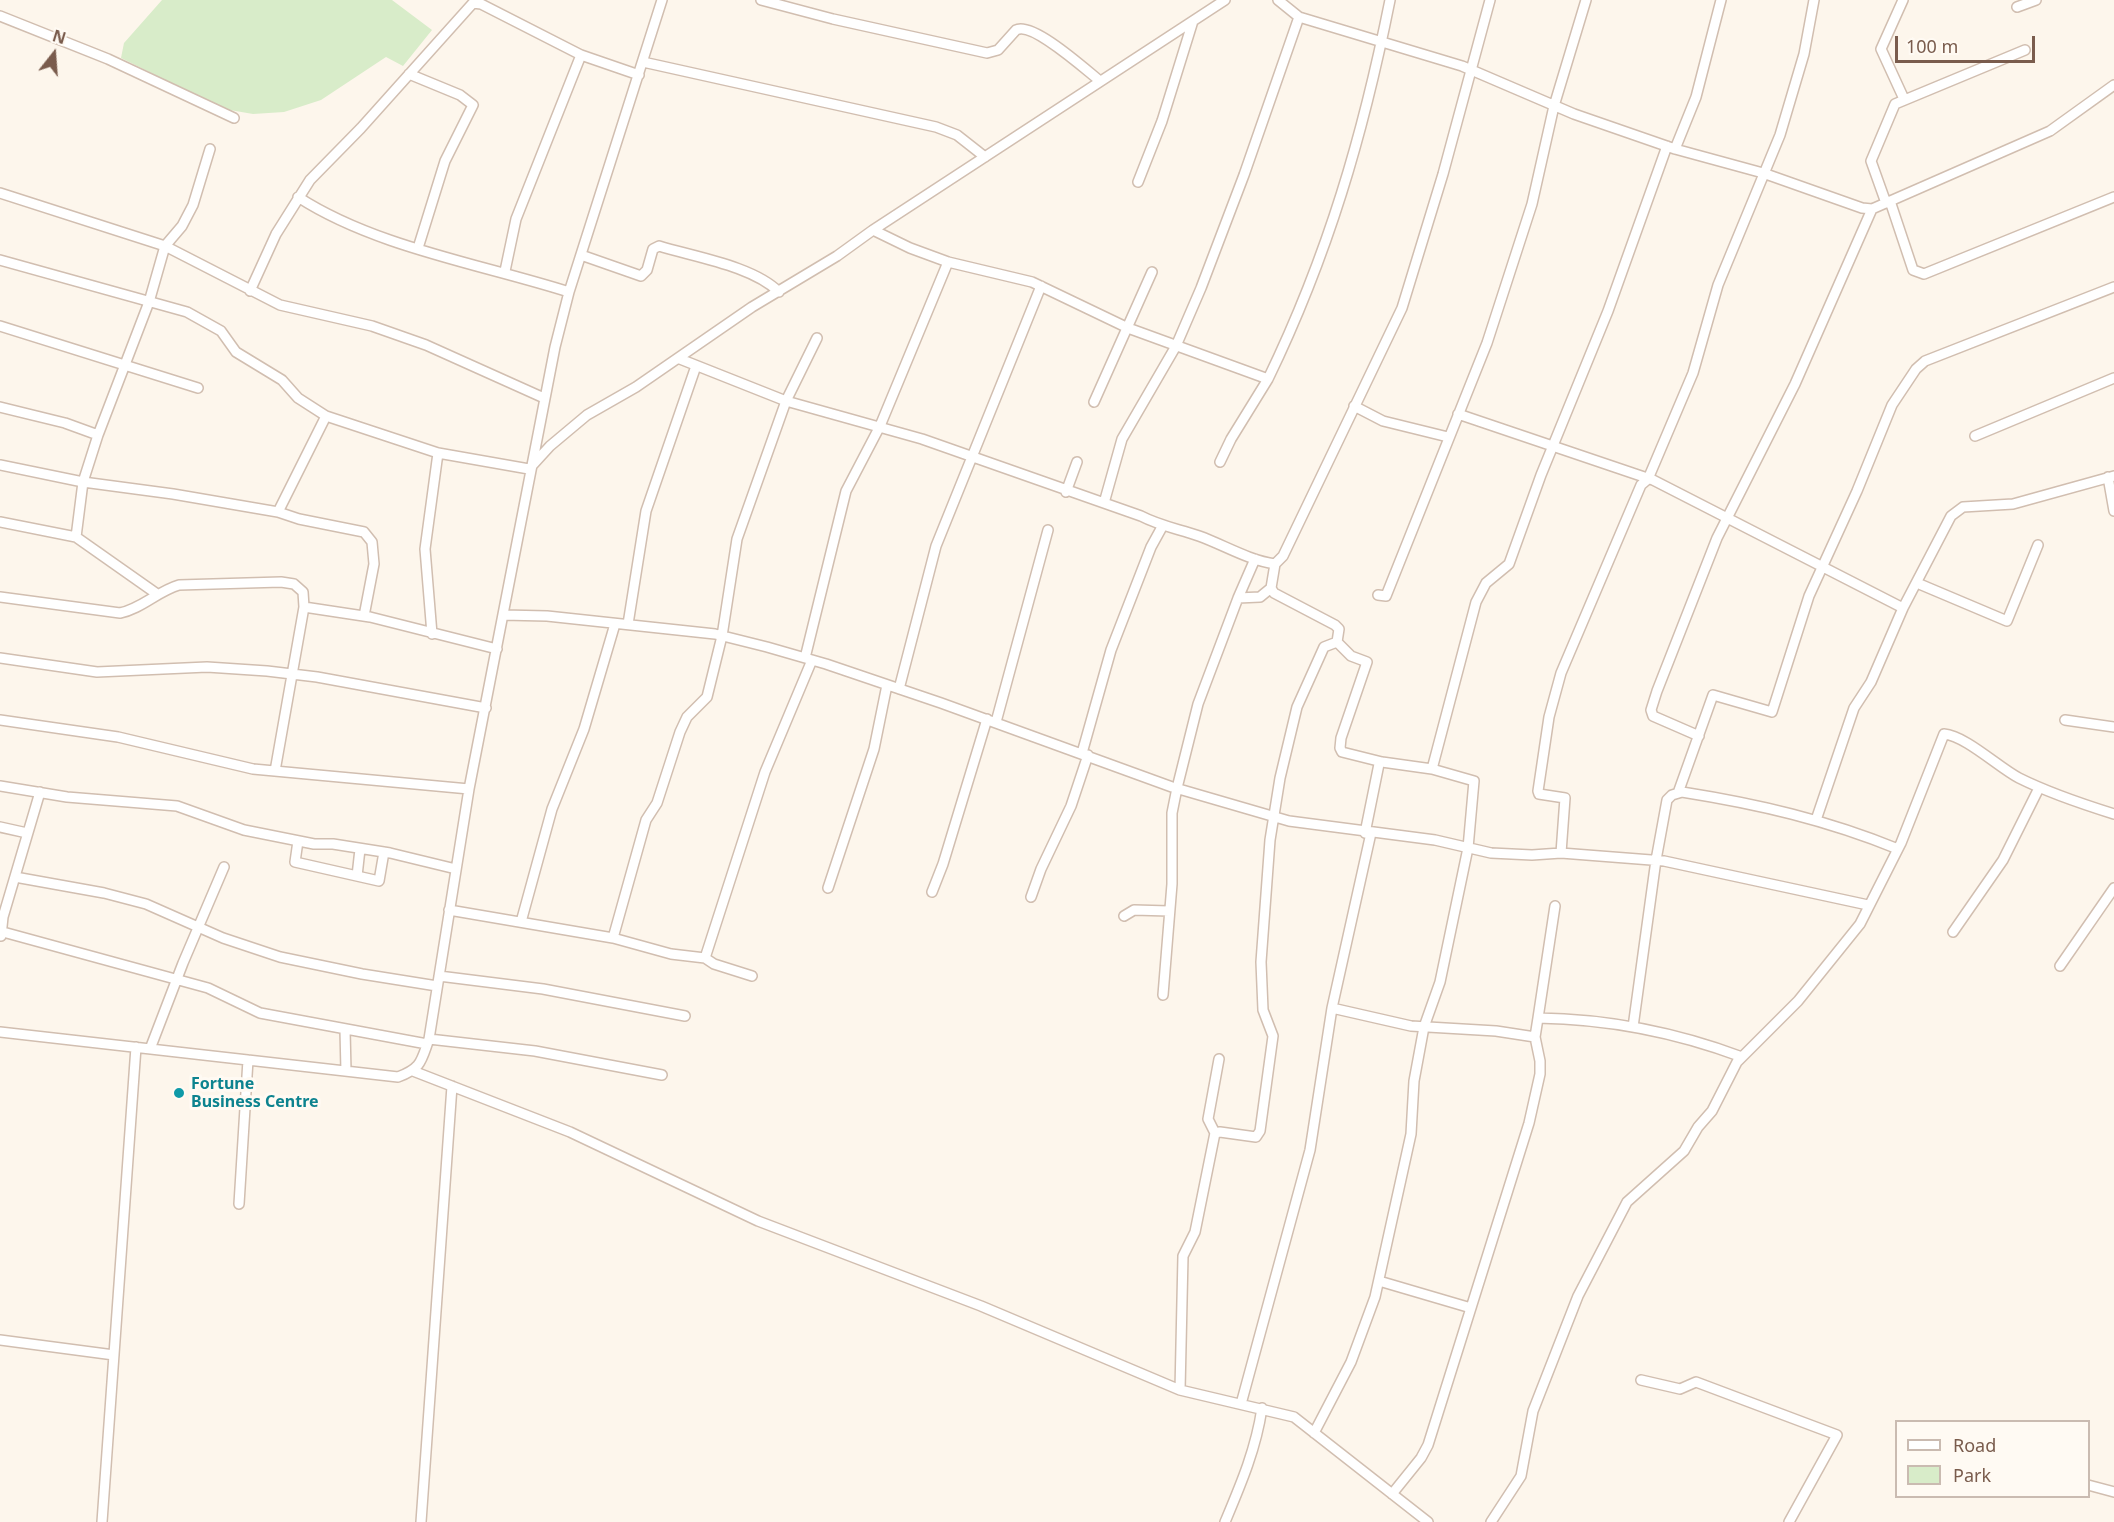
<!DOCTYPE html>
<style>
body{margin:0}
#map{position:relative;width:2114px;height:1522px;overflow:hidden;background:#fdf6ec;font-family:"Noto Sans",sans-serif}
canvas{display:block}
.legend{position:absolute;left:1895px;top:1420px;width:195px;height:78px;box-sizing:border-box;background:#fffaf3;border:2px solid #cabbb1;margin:0;padding:8px 10px;list-style:none;font-size:18px;color:#7a5c4d}
.legend li{display:flex;align-items:center;gap:12px;height:30px}
.legend b{width:30px;border:2px solid #cabbb1}
.north{position:absolute;left:24px;top:24px;width:60px;height:60px;-webkit-text-stroke:4px #fffaf3;paint-order:stroke;rotate:17deg;font-size:16px;font-weight:700;line-height:24px;text-align:center;color:#7a5c4d}
.north::after{content:'';display:block;margin:auto;width:21px;height:27px;background:#7a5c4d;clip-path:polygon(50% 0,100% 100%,50% 72%,0 100%)}
.scale{position:absolute;left:1895px;top:36px;width:140px;height:27px;box-sizing:border-box;border:3px solid #7a5c4d;border-top:0;padding-left:8px;font-size:18px;line-height:21px;white-space:nowrap;color:#7a5c4d;-webkit-text-stroke:4px #fffaf3;paint-order:stroke}
</style>
<div id="map">
<canvas width="2114" height="1522"></canvas>
<ul class="legend">
<li><b style="height:8px;background:#fff"></b>Road</li>
<li><b style="height:16px;background:#d8ecc9"></b>Park</li>
</ul>
<div class="north">N</div>
<div class="scale">100 m</div>
</div>
<script>
const g = document.querySelector('canvas').getContext('2d');
g.lineJoin = 'round';
function fillPath(path, color) { g.fillStyle = color; g.fill(path, 'evenodd'); }
function trace(path, color, width, dash) { g.strokeStyle = color; g.lineWidth = width; g.lineCap = dash ? 'butt' : 'round'; g.setLineDash(dash || []); g.stroke(path); }
function label(font, color, halo, rows, align = 'center') {
  g.font = font + ' "Noto Sans",sans-serif'; g.lineWidth = 6; g.setLineDash([]); g.textBaseline = 'middle'; g.strokeStyle = halo; g.fillStyle = color; for (const [text, x, y, turn = 0] of rows) {
    g.save(); g.translate(x, y); g.rotate((+turn || 0) * Math.PI / 180); g.textAlign = isNaN(turn) ? turn : align; if (halo) g.strokeText(text, 0, 0); g.fillText(text, 0, 0); g.restore();
  }
}
fillPath(new Path2D(`
 M 162,0 L 392,0 L 432,30 L 403,66 L 386,57 L 321,100 L 284,112 L 253,114 L 224,109 L 121,58 L 124,43 Z`), '#d8ecc9');
const street = new Path2D(`
 M 761,0 L 833,19 L 987,53 L 998,50 L 1016,30 C 1032,21 1085,69 1100,81
 M 1278,0 L 1299,17 L 1462,66 L 1574,114 L 1675,149 L 1763,173 L 1862,208 L 1872,209 L 2050,131 L 2114,85
 M 1490,0 L 1443,174 L 1402,308 L 1283,556 L 1275,564 L 1271,588 L 1274,593 L 1335,625 L 1339,629 L 1337,642 L 1351,656 L 1367,662 L 1341,738 L 1340,748 L 1342,752 L 1382,762 L 1432,769 L 1476,602 L 1486,583 L 1509,564 L 1541,475 L 1608,311 L 1667,146
 M 1903,0 L 1881,49 L 1904,99
 M 2017,7 L 2036,0
 M 0,16 L 108,59 L 234,118
 M 643,62 L 936,127 L 957,135 L 985,157
 M 409,74 L 460,95 L 473,105 L 445,161 L 418,248
 M 1675,149 L 1696,97 L 1721,0
 M 1138,182 L 1162,121 L 1193,21
 M 0,193 L 165,246 L 280,305 L 372,326 L 426,345 L 544,398
 M 298,197 C 375,247 481,264 569,292
 M 1890,201 L 1913,270 L 1924,274 L 2114,197
 M 1886,203 L 1871,161 L 1895,104 L 2025,50
 M 873,230 L 910,248 L 948,262 L 1032,282 L 1128,328 L 1268,379 C 1328,255 1363,135 1390,0
 M 581,255 L 641,276 L 647,270 L 653,249 L 659,246 C 695,257 753,266 779,292
 M 0,260 L 187,312 L 221,331 L 236,352 L 282,380 L 298,398 L 326,416 L 438,453 L 529,469 L 550,446 L 587,415 L 636,387 L 752,307 L 837,256 L 873,230 L 1225,0
 M 505,271 L 516,219 L 581,55
 M 250,291 L 276,234 L 310,180 L 361,128 L 473,3 L 481,4 L 581,55 L 639,75
 M 0,326 L 198,388
 M 680,359 L 786,401 L 922,439 L 1141,516 C 1160,526 1179,529 1199,536 C 1224,545 1248,560 1275,564
 M 1094,402 L 1152,272
 M 1354,406 L 1383,421 L 1448,437
 M 0,407 L 65,423 L 98,435
 M 1458,414 L 1653,480 L 1903,608
 M 1975,436 L 2114,378
 M 1220,462 L 1231,439 L 1268,379
 M 0,465 L 83,482 L 173,494 L 278,512 L 299,519 L 364,532 L 372,542 L 374,564 L 364,616
 M 2108,477 L 2114,511
 M 1066,492 L 1077,462
 M 1104,503 L 1122,439 L 1176,346 L 1201,288 L 1244,175 L 1299,17
 M 278,512 L 326,416
 M 0,522 L 76,537 L 157,594
 M 76,537 L 83,482 L 98,435 L 149,302 L 165,246 L 182,226 L 193,205 L 210,149
 M 1917,583 L 2007,621 L 2038,545
 M 1378,595 L 1386,596 L 1487,343 L 1532,204 L 1554,106 L 1586,0
 M 0,597 L 120,613 C 141,609 158,591 179,585 L 281,582 L 294,584 L 303,592 L 304,607 L 370,617 L 497,649
 M 1238,598 L 1255,559
 M 503,615 L 547,616 L 715,634 L 767,647 L 826,664 L 941,703 L 1172,787 L 1289,821 L 1435,840 L 1491,853 L 1532,855 L 1561,853 L 1664,861 L 1868,905
 M 628,624 L 646,511 L 696,366
 M 432,634 L 425,549 L 438,453
 M 0,658 L 97,672 L 207,667 L 267,671 L 317,677 L 486,708
 M 805,658 L 846,491 L 880,426 L 948,262
 M 899,689 L 936,546 L 1041,286
 M 0,720 L 118,737 L 253,769 L 469,789
 M 2065,720 L 2114,727
 M 996,722 L 1048,530
 M 1699,736 L 1653,716 L 1651,710 L 1657,691 L 1717,538 L 1795,384 L 1872,209
 M 1082,753 L 1111,650 L 1151,547 L 1162,527
 M 275,771 L 304,607
 M 0,786 L 67,797 L 177,806 L 244,830 L 314,844 L 333,844 L 390,853 L 456,869
 M 1678,793 L 1713,695 L 1772,712 L 1809,596 L 1857,491 L 1892,405 L 1916,369 L 1925,361 L 2114,287
 M 1816,820 L 1854,708 L 1871,682 L 1903,608 L 1951,516 L 1963,507 L 2013,504 L 2114,476
 M 0,827 L 27,833
 M 1365,833 L 1379,764 L 1382,762
 M 298,841 L 295,862 L 379,881 L 384,852
 M 1561,853 L 1565,798 L 1539,794 L 1538,791 L 1549,717 L 1561,673 L 1641,485 L 1648,479 L 1693,373 L 1718,285 L 1780,135 L 1804,54 L 1814,0
 M 357,876 L 360,849
 M 15,877 L 104,893 L 146,904 L 223,938 L 280,957 L 362,974 L 437,986
 M 828,888 L 874,749 L 887,685
 M 932,892 L 943,864 L 987,719
 M 1031,897 L 1041,869 L 1071,806 L 1088,755
 M 449,910 L 613,938 L 671,954 L 705,958 L 714,964 L 752,976
 M 1124,916 L 1134,910 L 1169,911
 M 521,922 L 552,809 L 584,729 L 615,624
 M 3,932 L 208,988 L 260,1013 L 427,1044
 M 1953,932 L 2003,860 L 2039,788
 M 1,936 L 3,917 L 40,792
 M 613,938 L 646,820 L 657,803 L 680,732 L 687,717 L 707,697 L 722,636 L 737,539 L 786,401 L 817,338
 M 705,958 L 765,772 L 812,660
 M 2060,966 L 2114,888
 M 439,976 L 543,989 L 685,1016
 M 1163,995 L 1172,884 L 1172,813 L 1177,788 L 1198,704 L 1238,598 L 1260,597 L 1271,588
 M 1332,1008 L 1411,1026 L 1496,1031 L 1535,1037
 M 1538,1018 L 1555,906
 M 1633,1027 L 1656,860 L 1667,800 L 1672,795 L 1682,792 C 1758,804 1827,820 1898,849
 M 345,1030 L 346,1071
 M 0,1032 L 398,1077 C 422,1068 421,1061 429,1039 L 469,789 L 555,347 L 569,292 L 662,0
 M 429,1039 L 535,1051 L 662,1075
 M 150,1049 L 183,963 L 224,867
 M 413,1071 L 570,1132 L 758,1221 L 981,1306 L 1180,1390 L 1294,1417 L 1428,1522
 M 1215,1133 L 1208,1119 L 1219,1059
 M 239,1204 L 248,1060
 M 1379,1281 L 1471,1308
 M 0,1340 L 114,1355
 M 1641,1380 L 1680,1389 L 1696,1382 L 1837,1435 L 1789,1522
 M 1180,1390 L 1183,1256 L 1195,1232 L 1215,1133 L 1220,1132 L 1256,1137 L 1260,1131 L 1273,1036 L 1263,1010 L 1261,962 L 1270,840 L 1280,778 L 1297,707 L 1324,647 L 1337,642
 M 1241,1404 L 1310,1150 L 1332,1008 L 1371,833
 M 1314,1433 L 1351,1362 L 1375,1297 L 1411,1134 L 1414,1081 L 1424,1027 L 1440,982 L 1468,848 L 1474,781 L 1432,769
 M 2088,1485 L 2114,1492
 M 1392,1494 L 1421,1458 L 1428,1445 L 1529,1123 L 1540,1074 L 1540,1061 L 1535,1037 L 1538,1018 C 1607,1019 1678,1033 1742,1057
 M 102,1522 L 136,1047
 M 421,1522 L 452,1086
 M 1225,1522 C 1241,1484 1256,1449 1262,1408
 M 1491,1522 L 1521,1476 L 1533,1411 L 1578,1296 L 1627,1202 L 1684,1151 L 1698,1127 L 1712,1111 L 1737,1062 L 1798,1001 L 1860,924 L 1901,843 L 1944,734 C 1966,736 1998,767 2019,778 C 2049,793 2082,804 2114,814`);
trace(street, '#d1beb0', 12);
trace(street, '#fff', 9);
for (const [x, y, r, color] of [
 [179,1093,6,"#0f9aa8"]
]) { const dot = new Path2D(); dot.arc(x, y, r, 0, 2 * Math.PI); g.fillStyle = color; g.fill(dot); trace(dot, '#fffaf3', 2); }
label('bold 16px', '#0d838f', '#fffaf3', [
 ["Fortune",191,1084],
 ["Business Centre",191,1102]
], 'left');
</script>
